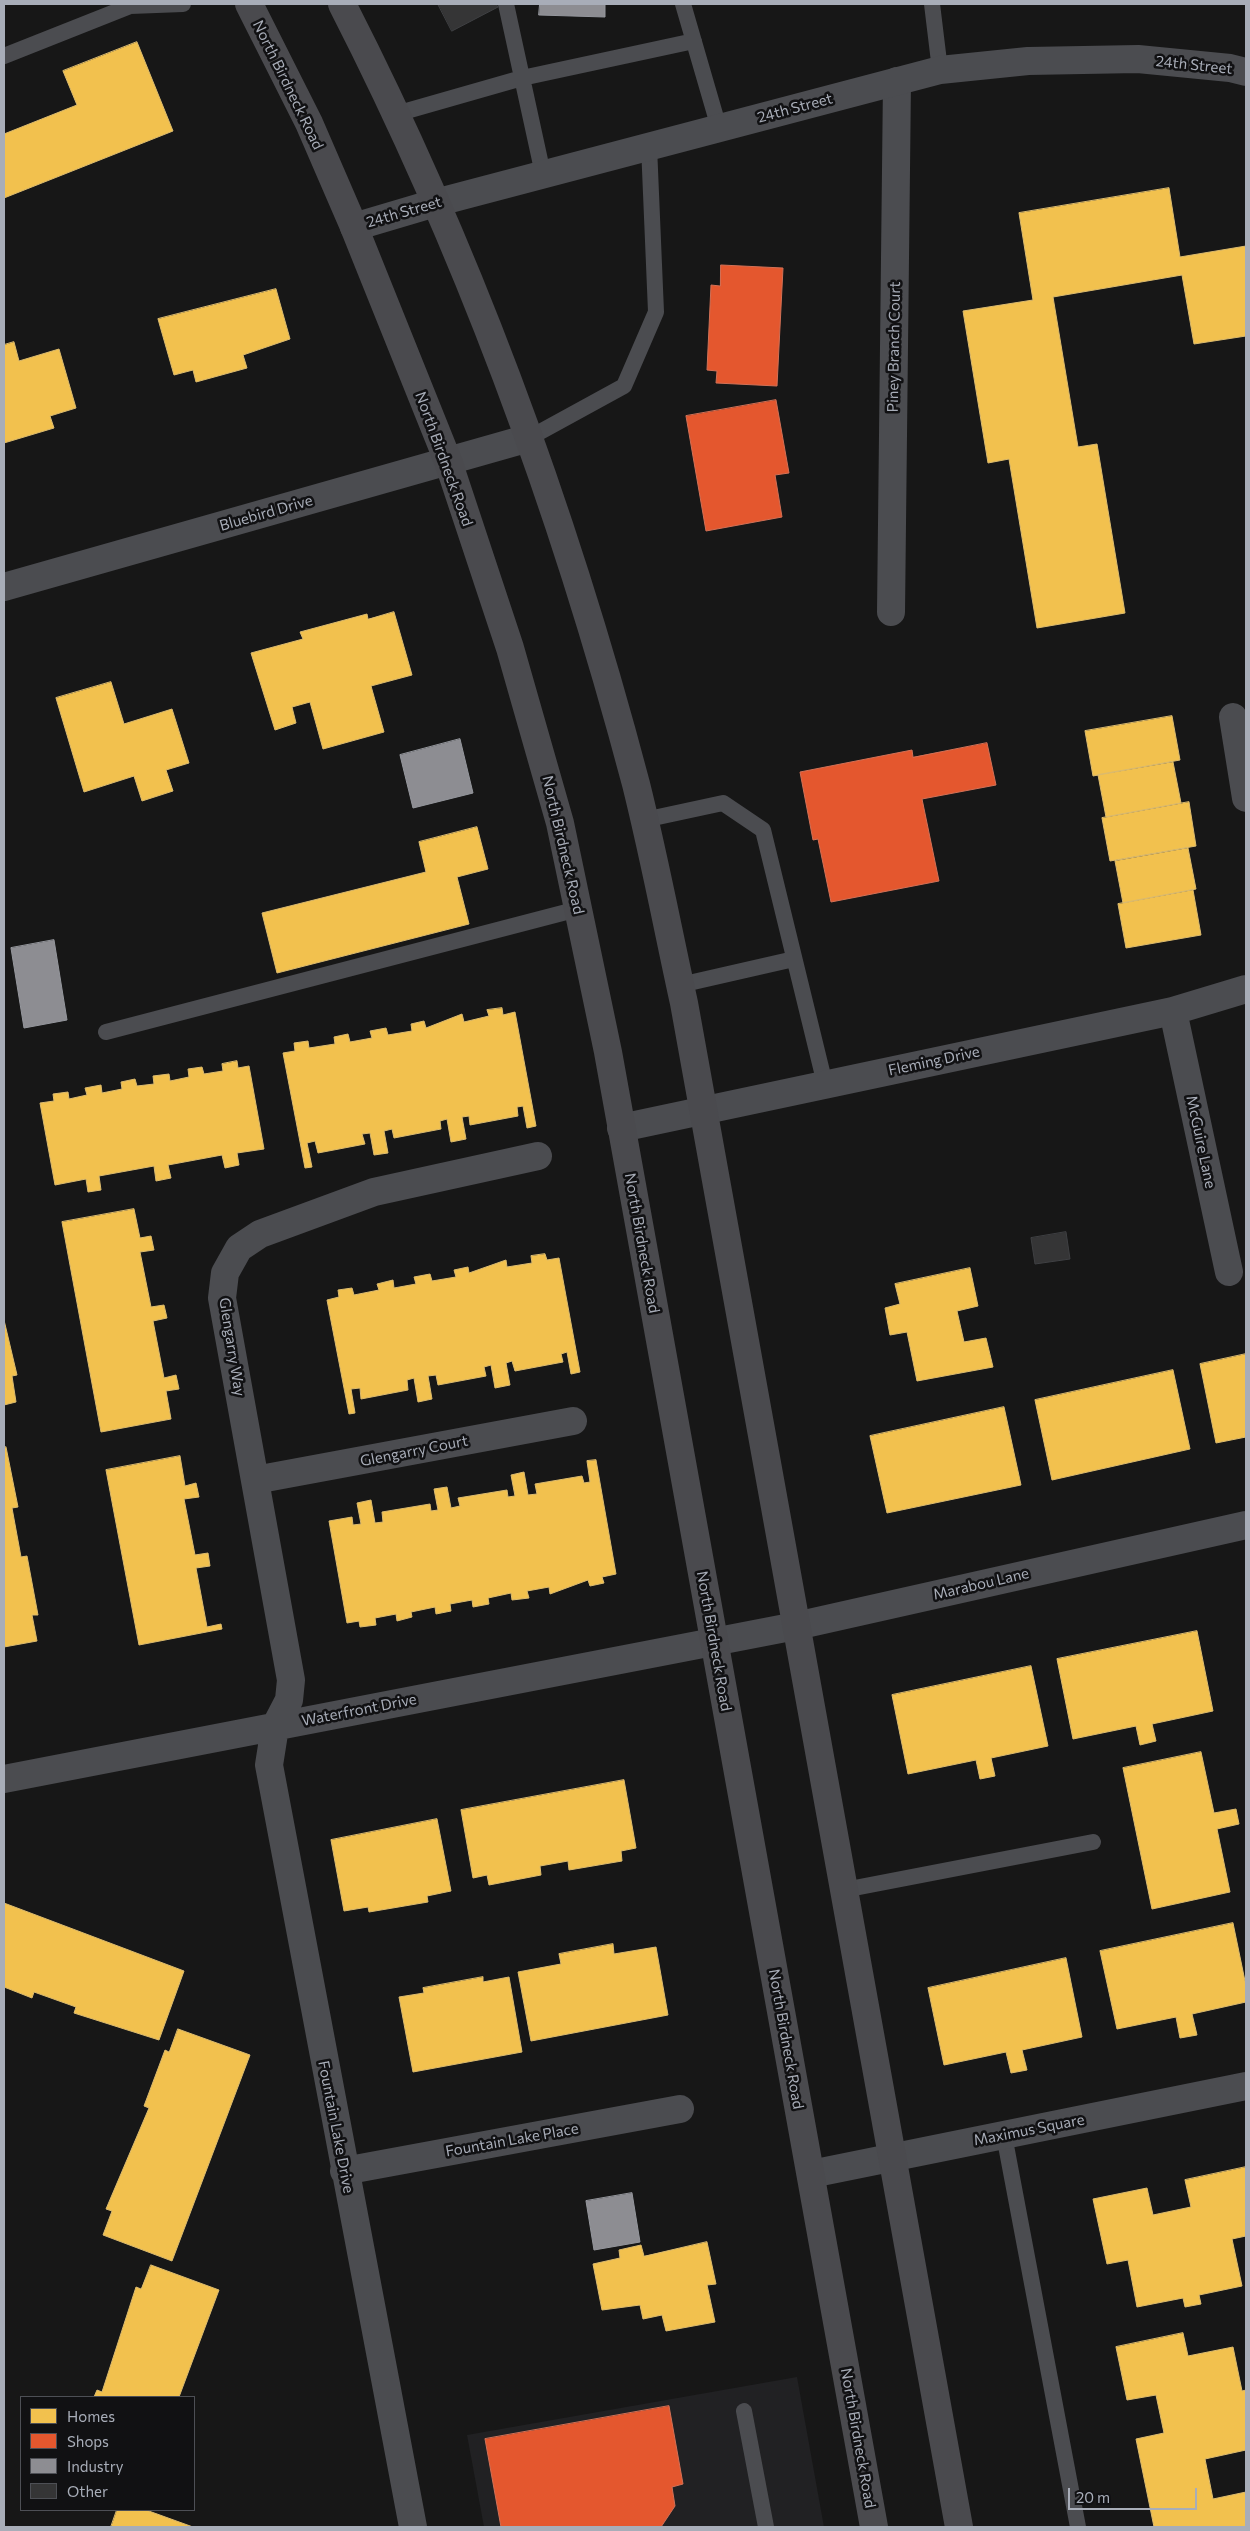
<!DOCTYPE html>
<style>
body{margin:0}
#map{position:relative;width:1250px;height:2531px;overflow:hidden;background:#171717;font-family:Commissioner,sans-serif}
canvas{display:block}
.frame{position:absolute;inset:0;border:5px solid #a8adb8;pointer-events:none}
.legend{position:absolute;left:20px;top:2396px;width:175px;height:115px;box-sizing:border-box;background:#111113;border:1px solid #4d4f55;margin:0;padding:6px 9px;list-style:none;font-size:15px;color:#a8adb8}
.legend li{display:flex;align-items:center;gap:10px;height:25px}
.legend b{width:25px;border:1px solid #4d4f55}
.scale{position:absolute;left:1068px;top:2488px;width:129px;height:22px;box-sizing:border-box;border:2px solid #a8adb8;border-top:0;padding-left:6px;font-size:15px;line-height:18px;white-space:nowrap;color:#a8adb8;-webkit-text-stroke:4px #111113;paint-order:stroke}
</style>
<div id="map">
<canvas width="1250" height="2531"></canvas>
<div class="frame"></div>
<ul class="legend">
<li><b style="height:14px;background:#f2c14e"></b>Homes</li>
<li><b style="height:14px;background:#e4572e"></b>Shops</li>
<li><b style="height:14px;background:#8d8d92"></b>Industry</li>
<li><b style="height:14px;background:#353536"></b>Other</li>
</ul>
<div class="scale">20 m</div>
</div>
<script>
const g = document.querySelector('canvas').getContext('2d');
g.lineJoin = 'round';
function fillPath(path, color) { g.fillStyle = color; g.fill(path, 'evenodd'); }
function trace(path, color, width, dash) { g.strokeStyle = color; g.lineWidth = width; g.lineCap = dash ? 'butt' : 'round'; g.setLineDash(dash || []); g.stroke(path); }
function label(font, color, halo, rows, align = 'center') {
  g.font = font + ' Commissioner,sans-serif'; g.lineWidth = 5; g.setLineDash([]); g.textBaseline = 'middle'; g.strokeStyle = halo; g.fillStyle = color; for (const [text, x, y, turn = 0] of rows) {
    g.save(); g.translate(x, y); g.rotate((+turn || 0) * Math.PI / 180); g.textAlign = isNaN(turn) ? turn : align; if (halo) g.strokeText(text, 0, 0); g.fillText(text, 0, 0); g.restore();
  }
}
fillPath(new Path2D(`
 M 797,2377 L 824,2527 L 484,2527 L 467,2435 Z`), '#212123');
const homes = new Path2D(`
 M 137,42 L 173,131 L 4,198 L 4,134 L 77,105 L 63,71 Z
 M 1169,188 L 1180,257 L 1246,246 L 1246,336 L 1194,344 L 1182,275 L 1053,297 L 1078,447 L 1097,444 L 1125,613 L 1037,628 L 1009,459 L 988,463 L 963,311 L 1033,300 L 1019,213 Z
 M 276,289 L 290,339 L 243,355 L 247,368 L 196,382 L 193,370 L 174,375 L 158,319 Z
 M 14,342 L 19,361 L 59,349 L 76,408 L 50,416 L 54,428 L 4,443 L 4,345 Z
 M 394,612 L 412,675 L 371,686 L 384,732 L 323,749 L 310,702 L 292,707 L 296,723 L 275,730 L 251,653 L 303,639 L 300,632 L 367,614 L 368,619 Z
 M 111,682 L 124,724 L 172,709 L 189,763 L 166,770 L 173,791 L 142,801 L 134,776 L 84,792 L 56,698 Z
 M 1172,716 L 1180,760 L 1093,776 L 1085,731 Z
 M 1173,762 L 1181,803 L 1106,817 L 1098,775 Z
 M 1189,802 L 1196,846 L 1110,861 L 1102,818 Z
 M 477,827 L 488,869 L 457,877 L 469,924 L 277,973 L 262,913 L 426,872 L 419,842 Z
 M 1188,848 L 1196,889 L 1123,903 L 1115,861 Z
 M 1193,890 L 1201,935 L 1126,948 L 1118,904 Z
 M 502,1008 L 503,1015 L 515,1012 L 536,1126 L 527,1128 L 523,1106 L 517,1107 L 518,1116 L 470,1125 L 469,1116 L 462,1117 L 466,1139 L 451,1142 L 447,1119 L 440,1121 L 441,1129 L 394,1138 L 392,1129 L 384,1131 L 388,1153 L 374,1155 L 370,1133 L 362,1134 L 365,1144 L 318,1153 L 315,1141 L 307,1143 L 312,1167 L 305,1168 L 283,1053 L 295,1051 L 294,1043 L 308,1041 L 309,1048 L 335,1044 L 334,1037 L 348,1034 L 350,1042 L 372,1038 L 370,1031 L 386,1028 L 388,1035 L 412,1031 L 411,1024 L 424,1021 L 426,1028 L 462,1014 L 464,1022 L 489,1016 L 487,1010 Z
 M 237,1061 L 238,1068 L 249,1066 L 264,1149 L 237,1153 L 239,1165 L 225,1168 L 222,1155 L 168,1165 L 171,1178 L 156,1181 L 154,1166 L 99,1176 L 101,1190 L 88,1192 L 86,1179 L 55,1185 L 40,1103 L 54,1101 L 53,1094 L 68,1092 L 69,1099 L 87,1095 L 85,1088 L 101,1085 L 102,1093 L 122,1089 L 121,1082 L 135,1079 L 137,1086 L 154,1084 L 153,1076 L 169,1074 L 170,1081 L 189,1077 L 188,1069 L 202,1067 L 204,1074 L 223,1071 L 222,1064 Z
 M 134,1209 L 140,1238 L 151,1236 L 154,1250 L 140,1252 L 151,1307 L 164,1305 L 167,1318 L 153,1321 L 164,1378 L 176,1375 L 179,1389 L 166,1391 L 171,1419 L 101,1432 L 62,1222 Z
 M 545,1254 L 547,1260 L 559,1258 L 580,1372 L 571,1374 L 567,1352 L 561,1354 L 563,1362 L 515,1371 L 512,1361 L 506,1363 L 510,1385 L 495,1388 L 491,1365 L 484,1367 L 486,1376 L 438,1385 L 436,1375 L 428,1376 L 432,1399 L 418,1402 L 414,1378 L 407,1380 L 408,1390 L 361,1399 L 360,1388 L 351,1389 L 355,1413 L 349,1414 L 327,1300 L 339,1297 L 338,1290 L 352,1288 L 354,1295 L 379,1290 L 377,1284 L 393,1280 L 394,1288 L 416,1284 L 414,1277 L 430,1274 L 432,1281 L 456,1277 L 454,1270 L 468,1267 L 469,1273 L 506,1260 L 507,1267 L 532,1263 L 531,1256 Z
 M 970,1268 L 978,1306 L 957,1311 L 964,1342 L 986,1338 L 993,1367 L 917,1381 L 907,1332 L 890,1335 L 885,1308 L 900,1304 L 895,1284 Z
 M 4,1320 L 17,1375 L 12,1376 L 16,1402 L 4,1405 Z
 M 1246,1354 L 1246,1437 L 1216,1443 L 1200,1364 Z
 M 1173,1370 L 1190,1449 L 1052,1480 L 1035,1400 Z
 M 1004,1407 L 1021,1485 L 887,1513 L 870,1436 Z
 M 6,1447 L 18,1507 L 12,1508 L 21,1557 L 27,1556 L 38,1615 L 32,1615 L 37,1641 L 4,1647 L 4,1448 Z
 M 180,1456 L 185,1486 L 196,1483 L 199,1497 L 184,1499 L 195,1555 L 208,1553 L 210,1566 L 196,1568 L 207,1627 L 221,1624 L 222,1629 L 139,1645 L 106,1470 Z
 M 596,1460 L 616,1574 L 602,1577 L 604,1583 L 590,1586 L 588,1580 L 550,1594 L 549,1587 L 527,1591 L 529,1598 L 512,1600 L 511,1593 L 488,1598 L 489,1604 L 473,1607 L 472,1600 L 450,1604 L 451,1611 L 436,1614 L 435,1607 L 411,1612 L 412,1617 L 397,1621 L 396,1614 L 375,1618 L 376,1625 L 360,1627 L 359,1621 L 347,1623 L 329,1521 L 352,1517 L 353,1525 L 361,1524 L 357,1503 L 371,1500 L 375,1523 L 383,1522 L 382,1512 L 430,1504 L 431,1511 L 438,1510 L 434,1489 L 447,1487 L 451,1508 L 460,1506 L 458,1498 L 507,1490 L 508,1497 L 515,1496 L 511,1475 L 524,1472 L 528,1495 L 537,1494 L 535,1484 L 582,1476 L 584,1483 L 590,1482 L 587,1461 Z
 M 1197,1631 L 1213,1711 L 1152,1724 L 1156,1741 L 1140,1745 L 1136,1726 L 1073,1739 L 1057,1659 Z
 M 1031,1666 L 1048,1746 L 991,1758 L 995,1776 L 980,1779 L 976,1760 L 908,1774 L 892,1695 Z
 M 1201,1752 L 1214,1813 L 1236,1809 L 1239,1824 L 1217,1829 L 1230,1892 L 1152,1909 L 1123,1768 Z
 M 624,1780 L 636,1848 L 621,1851 L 622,1861 L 569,1870 L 568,1861 L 540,1866 L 541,1875 L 489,1885 L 487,1875 L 473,1878 L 461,1810 Z
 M 437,1819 L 451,1891 L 427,1896 L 428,1902 L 369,1912 L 368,1907 L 344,1911 L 331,1840 Z
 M 4,1903 L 184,1971 L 159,2040 L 74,2013 L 76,2007 L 34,1992 L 32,1998 L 4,1987 Z
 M 1233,1923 L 1246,1986 L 1246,2002 L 1192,2014 L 1197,2035 L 1180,2038 L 1176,2017 L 1117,2029 L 1100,1951 Z
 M 613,1944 L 614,1954 L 656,1947 L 668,2015 L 531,2041 L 518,1972 L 561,1964 L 559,1954 Z
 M 1066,1958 L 1082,2037 L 1022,2050 L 1027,2070 L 1011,2073 L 1006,2052 L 944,2065 L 928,1988 Z
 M 483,1977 L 483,1982 L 509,1977 L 522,2052 L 413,2072 L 399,1997 L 424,1993 L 423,1988 Z
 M 178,2029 L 250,2055 L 172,2261 L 103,2235 L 112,2211 L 106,2209 L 149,2108 L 144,2106 L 165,2050 L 169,2052 Z
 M 1246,2167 L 1246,2236 L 1232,2239 L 1242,2286 L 1199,2295 L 1201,2304 L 1185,2307 L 1183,2298 L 1137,2307 L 1128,2260 L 1107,2264 L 1093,2199 L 1147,2188 L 1153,2215 L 1191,2207 L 1185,2180 Z
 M 707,2242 L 716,2284 L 707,2285 L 715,2322 L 666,2331 L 662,2315 L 643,2319 L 640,2305 L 602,2310 L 593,2264 L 620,2258 L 619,2250 L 641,2245 L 644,2256 Z
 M 151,2265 L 219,2290 L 179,2397 L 94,2397 L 97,2390 L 102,2392 L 136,2287 L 141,2289 Z
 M 1183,2333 L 1188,2356 L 1233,2347 L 1242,2391 L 1246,2390 L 1246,2450 L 1205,2459 L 1213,2499 L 1246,2492 L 1246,2527 L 1154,2527 L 1136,2439 L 1164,2433 L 1156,2395 L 1127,2400 L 1116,2347 Z
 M 117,2510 L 146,2510 L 193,2527 L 111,2527 Z`);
fillPath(homes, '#f2c14e');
trace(homes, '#dcbb6e', 1);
const shops = new Path2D(`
 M 721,265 L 783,268 L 777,386 L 716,383 L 717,371 L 707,370 L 711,285 L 720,286 Z
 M 776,400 L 789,473 L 775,475 L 782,517 L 706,531 L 686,416 Z
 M 987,743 L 996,785 L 922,799 L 939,881 L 831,902 L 818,839 L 813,840 L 800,772 L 912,750 L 913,757 Z
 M 669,2406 L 683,2484 L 672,2487 L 675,2506 L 661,2527 L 501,2527 L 485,2439 Z`);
fillPath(shops, '#e4572e');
trace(shops, '#d27157', 1);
const industry = new Path2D(`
 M 540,4 L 605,4 L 605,17 L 539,15 Z
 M 460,739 L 473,793 L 413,808 L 400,755 Z
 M 54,940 L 67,1020 L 24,1028 L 11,948 Z
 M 632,2193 L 640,2242 L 594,2250 L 586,2201 Z`);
fillPath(industry, '#8d8d92');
trace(industry, '#95979d', 1);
const building = new Path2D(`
 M 438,4 L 496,4 L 498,7 L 452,31 Z
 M 1066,1232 L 1070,1259 L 1035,1264 L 1031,1238 Z`);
fillPath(building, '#353536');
trace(building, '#3f4043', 1);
trace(new Path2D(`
 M 506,4 L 543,174
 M 683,4 L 719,128
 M 932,4 L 940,70
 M 4,56 L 130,6 L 183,4
 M 396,114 L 522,78 L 694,41
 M 529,438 L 624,386 L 656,312 L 649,146
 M 644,820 L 723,803 L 763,830 L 825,1084
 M 680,985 L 794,959
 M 106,1032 L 578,909
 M 844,1890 L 1093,1842
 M 1004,2135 L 1078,2527
 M 744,2411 L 766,2527`), '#4b4c50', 16);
trace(new Path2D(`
 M 4,587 L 529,438
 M 891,612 L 897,81
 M 1233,717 L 1246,798
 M 1173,1011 L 1229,1272
 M 621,1128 L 1173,1011 L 1246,989
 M 255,1480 L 573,1421
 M 4,1779 L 796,1626 L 1246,1525
 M 344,2171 L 680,2109
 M 811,2174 L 1246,2086
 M 413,2527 L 269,1765 L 275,1727 L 289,1700 L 291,1680 L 222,1298 L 225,1273 L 239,1248 L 260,1234 L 374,1192 L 538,1156`), '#4b4c50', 28);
trace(new Path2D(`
 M 354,227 L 435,203 L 940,70 L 1028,61 L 1138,59 L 1230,68 L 1246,72`), '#4b4c50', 28);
trace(new Path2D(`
 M 249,4 L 309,123 L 354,227 L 448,461 L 510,648 L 560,823 L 608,1052 L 874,2527
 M 342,4 C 469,252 565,515 636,784 C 654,856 668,930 684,1003 L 959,2527`), '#4a4a4e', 28);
label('15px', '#a8adb8', '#111113', [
 ["24th Street",1194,65,6],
 ["North Birdneck Road",288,85,64],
 ["24th Street",795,108,-15],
 ["24th Street",404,212,-16],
 ["Piney Branch Court",894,347,-89],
 ["North Birdneck Road",444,459,70],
 ["Bluebird Drive",266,513,-16],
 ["North Birdneck Road",563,845,77],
 ["Fleming Drive",934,1061,-12],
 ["McGuire Lane",1201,1142,78],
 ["North Birdneck Road",642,1243,80],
 ["Glengarry Way",232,1347,81],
 ["Glengarry Court",414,1451,-11],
 ["Marabou Lane",981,1584,-13],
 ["North Birdneck Road",714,1641,80],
 ["Waterfront Drive",359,1710,-11],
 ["North Birdneck Road",786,2039,80],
 ["Fountain Lake Drive",336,2127,79],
 ["Maximus Square",1029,2130,-11],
 ["Fountain Lake Place",512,2140,-10],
 ["North Birdneck Road",858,2438,80]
]);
</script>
